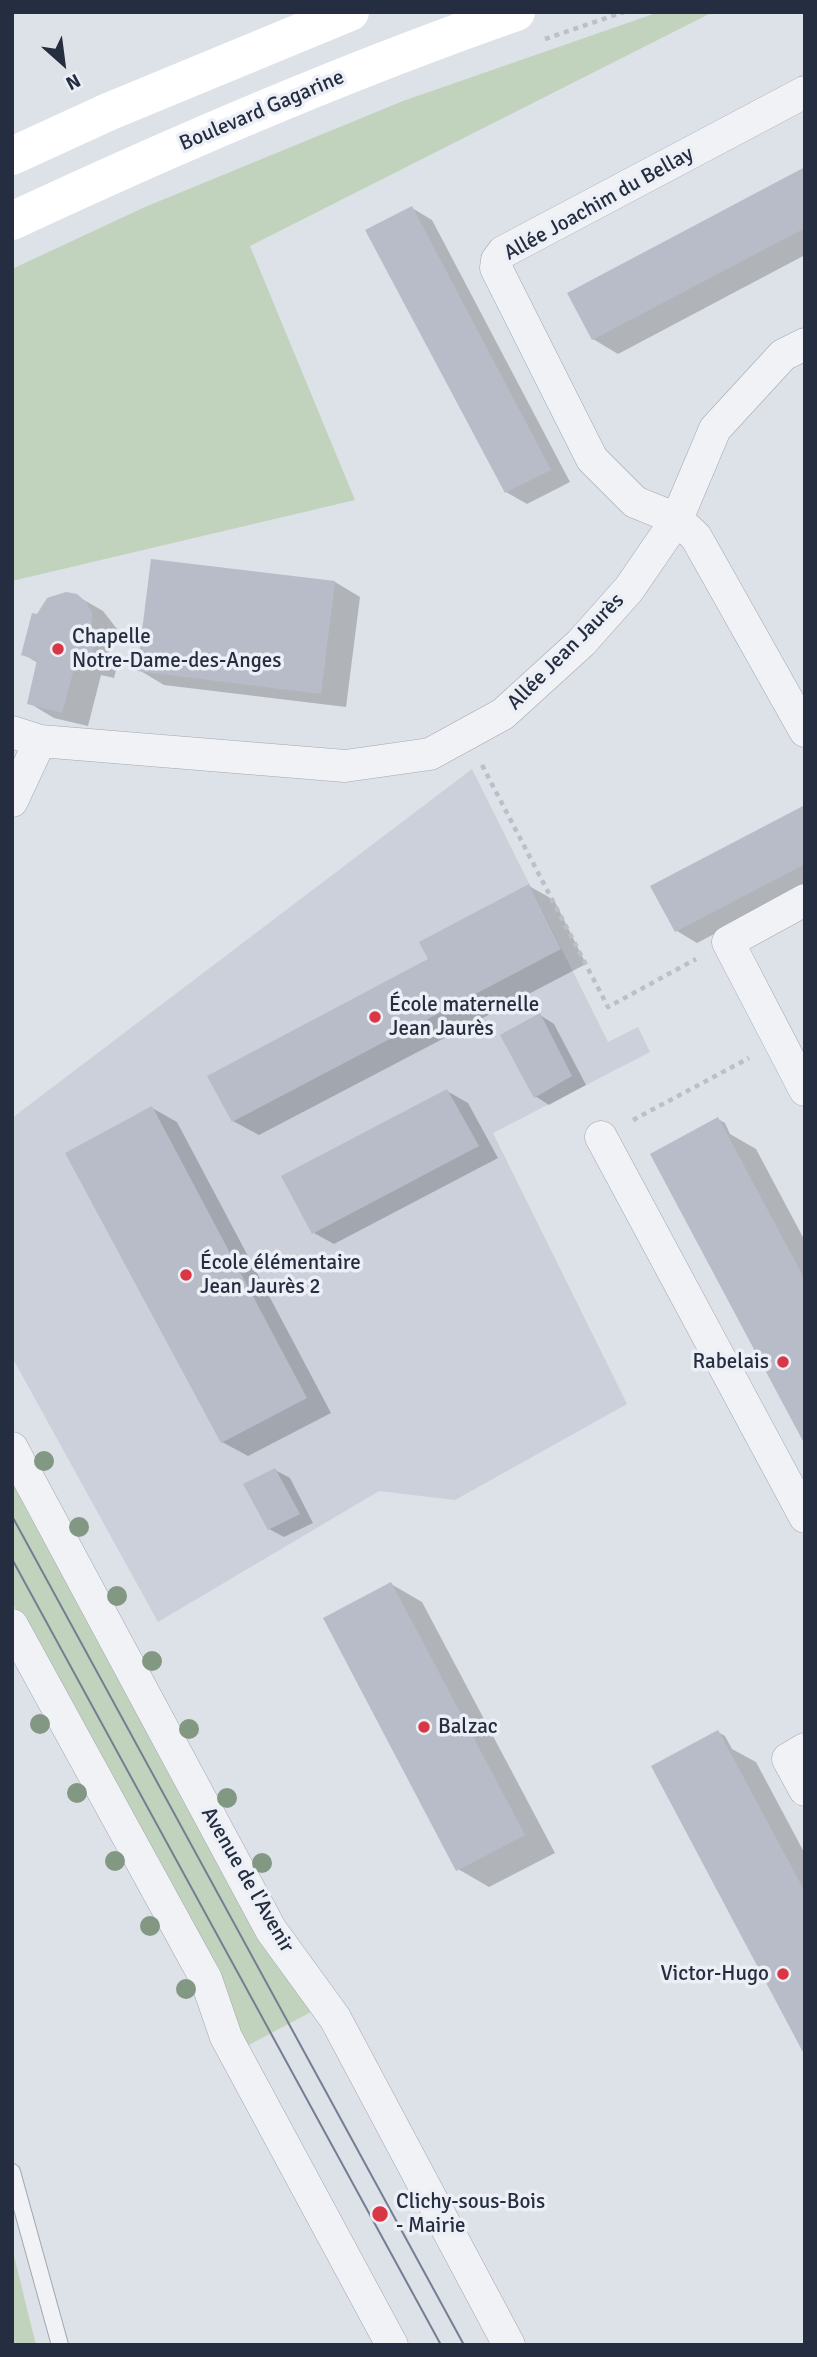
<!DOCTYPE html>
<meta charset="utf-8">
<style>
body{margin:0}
#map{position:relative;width:817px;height:2357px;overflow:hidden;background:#dde1e8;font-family:Signika,sans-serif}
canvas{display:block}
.frame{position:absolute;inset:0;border:14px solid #252d40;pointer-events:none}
.north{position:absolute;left:28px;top:28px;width:70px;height:70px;-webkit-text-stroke:5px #ecf0f6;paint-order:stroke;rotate:152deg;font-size:19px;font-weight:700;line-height:28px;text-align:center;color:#252d40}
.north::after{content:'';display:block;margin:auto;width:24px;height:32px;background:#252d40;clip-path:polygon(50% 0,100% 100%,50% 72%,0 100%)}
</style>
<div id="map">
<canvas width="817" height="2357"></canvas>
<div class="frame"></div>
<div class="north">N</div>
</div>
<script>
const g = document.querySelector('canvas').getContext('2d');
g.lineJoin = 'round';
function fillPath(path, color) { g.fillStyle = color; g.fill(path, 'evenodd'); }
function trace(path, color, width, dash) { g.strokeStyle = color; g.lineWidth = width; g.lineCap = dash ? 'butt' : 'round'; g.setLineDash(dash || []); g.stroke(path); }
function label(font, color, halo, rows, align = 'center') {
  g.font = font + ' Signika,sans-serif'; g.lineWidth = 7; g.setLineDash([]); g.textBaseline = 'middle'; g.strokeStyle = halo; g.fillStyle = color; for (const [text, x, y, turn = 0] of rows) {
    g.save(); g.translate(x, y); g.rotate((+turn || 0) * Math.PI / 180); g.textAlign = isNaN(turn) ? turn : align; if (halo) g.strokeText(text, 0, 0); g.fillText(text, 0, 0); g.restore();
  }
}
fillPath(new Path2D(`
 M 472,769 L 608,1042 L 638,1027 L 650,1052 L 493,1133 L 627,1404 L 455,1500 L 379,1491 L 158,1622 L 12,1357 L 12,1118 Z`), '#cbd0da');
fillPath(new Path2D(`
 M 659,12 L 713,12 L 250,246 L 355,500 L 12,581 L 12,269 L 145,207 L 403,101 Z
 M 12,1477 L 311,2012 L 245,2047 L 216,1976 L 12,1602 Z
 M 12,2248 L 36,2345 L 12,2345 Z`), '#c2d3bd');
fillPath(new Path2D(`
 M 805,169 L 805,255 L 618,354 L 593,339 Z
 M 412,208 L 432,220 L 570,482 L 527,504 L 506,492 Z
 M 335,582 L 360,597 L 346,707 L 164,685 L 139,670 Z
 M 77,596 L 103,611 L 117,629 L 117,639 L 108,653 L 119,659 L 114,678 L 101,675 L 88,726 L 54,718 L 29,703 L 38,663 L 23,654 L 38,615 Z
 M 805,807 L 805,886 L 697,943 L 677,931 Z
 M 529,886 L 554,900 L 586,964 L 259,1135 L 233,1121 L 430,960 Z
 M 540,1015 L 554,1024 L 586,1085 L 549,1105 L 535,1096 Z
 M 447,1091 L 468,1103 L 498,1158 L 334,1244 L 314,1233 Z
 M 152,1108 L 177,1122 L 331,1413 L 248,1456 L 222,1442 Z
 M 718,1119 L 725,1123 L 730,1134 L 756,1149 L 805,1241 L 805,1441 Z
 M 275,1470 L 290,1478 L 313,1523 L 284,1537 L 269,1529 Z
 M 391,1584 L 422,1602 L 555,1853 L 489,1887 L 458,1869 Z
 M 718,1732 L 725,1736 L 732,1749 L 756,1762 L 805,1854 L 805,2052 Z`), '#0003');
fillPath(new Path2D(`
 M 805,167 L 805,228 L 592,340 L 567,293 Z
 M 412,206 L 551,470 L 505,493 L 365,230 Z
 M 151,559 L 335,581 L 321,694 L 137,671 Z
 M 66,592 L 77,594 L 86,602 L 92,613 L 92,624 L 83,639 L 95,643 L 89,664 L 76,661 L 62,713 L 27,704 L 37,660 L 21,655 L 32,613 L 37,614 L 47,598 Z
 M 805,805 L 805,864 L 675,932 L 650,886 Z
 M 529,884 L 561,949 L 232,1122 L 207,1076 L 428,959 L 419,942 Z
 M 540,1013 L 572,1076 L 534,1098 L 500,1035 Z
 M 447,1089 L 479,1146 L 312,1234 L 281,1176 Z
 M 152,1106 L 307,1398 L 221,1443 L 65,1153 Z
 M 718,1117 L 805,1280 L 805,1445 L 650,1154 Z
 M 275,1468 L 300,1514 L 268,1530 L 243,1484 Z
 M 391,1582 L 525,1835 L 456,1871 L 323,1618 Z
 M 718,1730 L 805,1892 L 805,2056 L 651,1766 Z`), '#b7bcc8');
const lane = new Path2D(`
 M 12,2172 L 60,2345`);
const street = new Path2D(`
 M 805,92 L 503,252 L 497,260 L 496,268 L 592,459 L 635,502 L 677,519 L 696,537 L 805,731
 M 12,732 L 40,741 L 345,766 L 430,754 L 503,714 L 581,643 L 629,589 L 677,519 L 715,429 L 783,355 L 805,344
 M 12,801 L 40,741
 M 805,900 L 728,942 L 805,1090
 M 601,1137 L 805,1517
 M 12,1448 L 271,1930 L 335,2018 L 509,2345
 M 12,1625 L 206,1979 L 226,2037 L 392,2345
 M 805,1749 L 788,1759 L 805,1790`);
trace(lane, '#a2a7b2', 18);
trace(street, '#a2a7b2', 33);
trace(new Path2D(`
 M 545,39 L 624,12
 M 482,765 L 608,1007 L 696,959
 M 633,1120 L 749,1058`), '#bbbfc7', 4.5, [5, 5]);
trace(lane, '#f0f2f6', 16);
trace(street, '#f0f2f6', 32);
trace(new Path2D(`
 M 12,156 L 108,112 L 350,12
 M 12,221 C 177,144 344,72 516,12`), '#fff', 38);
trace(new Path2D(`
 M 12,1516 L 464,2345
 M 12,1559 L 441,2345`), '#757f93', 2);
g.fillStyle = '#829883';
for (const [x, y] of [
 [44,1461],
 [79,1527],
 [117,1596],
 [152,1661],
 [40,1724],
 [189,1729],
 [77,1793],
 [227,1798],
 [115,1861],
 [262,1863],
 [150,1926],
 [186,1989]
]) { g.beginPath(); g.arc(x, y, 10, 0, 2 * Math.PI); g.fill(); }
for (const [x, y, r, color] of [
 [58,649,7,"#d93746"],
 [375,1017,7,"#d93746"],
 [186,1275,7,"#d93746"],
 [783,1362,7,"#d93746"],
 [424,1727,7,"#d93746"],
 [783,1974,7,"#d93746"],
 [380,2214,9,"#d93746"]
]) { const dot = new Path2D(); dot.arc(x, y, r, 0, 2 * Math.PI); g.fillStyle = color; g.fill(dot); trace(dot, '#ecf0f6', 2.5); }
label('21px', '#252d40', '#ecf0f6', [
 ["Boulevard Gagarine",262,111,-23],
 ["Allée Joachim du Bellay",599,204,-29],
 ["Allée Jean Jaurès",566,652,-45],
 ["Avenue de l'Avenir",247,1880,60]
]);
label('21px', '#252d40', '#ecf0f6', [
 ["Chapelle",72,637],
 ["Notre-Dame-des-Anges",72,661],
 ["École maternelle",389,1005],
 ["Jean Jaurès",389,1029],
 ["École élémentaire",200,1263],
 ["Jean Jaurès 2",200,1287],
 ["Rabelais",769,1362,"right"],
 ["Balzac",438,1727],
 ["Victor-Hugo",769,1974,"right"],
 ["Clichy-sous-Bois",396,2202],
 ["- Mairie",396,2226]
], 'left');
</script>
